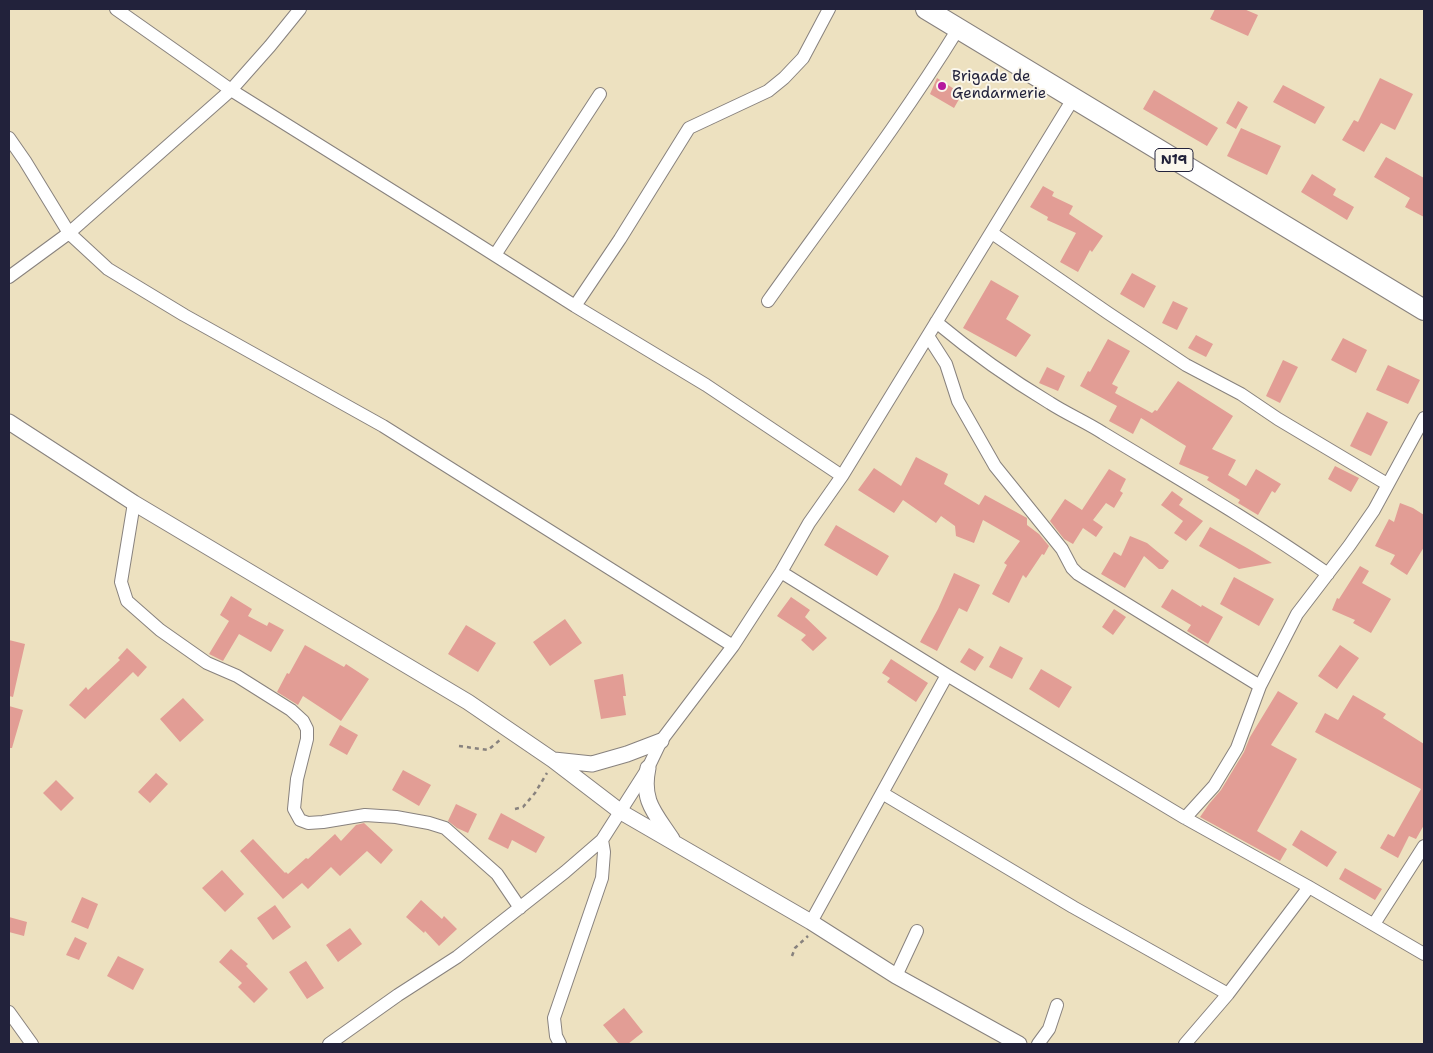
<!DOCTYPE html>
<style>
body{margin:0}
#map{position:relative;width:1433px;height:1053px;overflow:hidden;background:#ede1c0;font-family:"Shantell Sans",sans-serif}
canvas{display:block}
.frame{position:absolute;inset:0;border:10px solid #22223b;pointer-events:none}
</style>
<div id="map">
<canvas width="1433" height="1053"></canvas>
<div class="frame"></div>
</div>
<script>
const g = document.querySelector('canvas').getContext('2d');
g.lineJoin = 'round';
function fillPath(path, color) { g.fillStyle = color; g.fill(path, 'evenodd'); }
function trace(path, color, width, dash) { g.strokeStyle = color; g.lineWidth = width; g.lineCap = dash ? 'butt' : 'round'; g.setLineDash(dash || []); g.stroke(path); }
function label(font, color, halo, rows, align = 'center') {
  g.font = font + ' "Shantell Sans",sans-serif'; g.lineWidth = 4; g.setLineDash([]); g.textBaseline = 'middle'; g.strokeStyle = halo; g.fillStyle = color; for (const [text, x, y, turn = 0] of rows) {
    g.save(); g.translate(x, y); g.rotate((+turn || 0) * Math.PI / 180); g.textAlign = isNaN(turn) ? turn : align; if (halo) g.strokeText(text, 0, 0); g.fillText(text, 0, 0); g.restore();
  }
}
fillPath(new Path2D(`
 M 1215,9 L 1244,9 L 1258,15 L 1248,36 L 1210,19 Z
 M 937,78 L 962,94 L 954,108 L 930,94 Z
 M 1380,78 L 1413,94 L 1395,130 L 1381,123 L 1364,152 L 1342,140 L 1354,120 L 1358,122 Z
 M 1283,85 L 1325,107 L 1315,124 L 1273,102 Z
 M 1154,90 L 1218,128 L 1207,146 L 1143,109 Z
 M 1238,101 L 1248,107 L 1236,129 L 1226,123 Z
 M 1241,128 L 1281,146 L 1267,175 L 1227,156 Z
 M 1386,157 L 1424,178 L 1424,217 L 1405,207 L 1410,198 L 1374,177 Z
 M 1312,174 L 1336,189 L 1333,195 L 1354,207 L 1347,220 L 1301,192 Z
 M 1043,186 L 1054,192 L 1052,196 L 1073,206 L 1069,214 L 1103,236 L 1092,252 L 1090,250 L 1078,272 L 1060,262 L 1076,233 L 1047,220 L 1048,217 L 1030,207 Z
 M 1132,273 L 1156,286 L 1144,308 L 1120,294 Z
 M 991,280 L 1019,296 L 1006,319 L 1031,335 L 1016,357 L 963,328 Z
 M 1173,301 L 1188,308 L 1177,330 L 1162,323 Z
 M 1196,335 L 1213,344 L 1206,357 L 1188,348 Z
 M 1343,338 L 1367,350 L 1356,373 L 1331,360 Z
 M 1108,339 L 1130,351 L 1112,384 L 1118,387 L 1115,393 L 1152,413 L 1155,410 L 1157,411 L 1178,381 L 1233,416 L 1212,449 L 1236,460 L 1228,475 L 1246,486 L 1256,469 L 1281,484 L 1275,493 L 1272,491 L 1258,515 L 1238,503 L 1240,500 L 1207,480 L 1209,477 L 1179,464 L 1186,446 L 1141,418 L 1133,434 L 1109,421 L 1117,406 L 1080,386 L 1088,371 L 1090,372 Z
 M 1283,360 L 1298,367 L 1280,403 L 1266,396 Z
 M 1388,365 L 1420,380 L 1408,404 L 1376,390 Z
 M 1047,367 L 1065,376 L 1058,391 L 1039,383 Z
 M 1367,412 L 1388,422 L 1371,456 L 1350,446 Z
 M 916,457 L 948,474 L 944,484 L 979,505 L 985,495 L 1027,518 L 1027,525 L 1039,534 L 1049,546 L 1044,555 L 1042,554 L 1026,578 L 1023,575 L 1009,603 L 992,594 L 1007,565 L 1004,563 L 1020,541 L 983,520 L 974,543 L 956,536 L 955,526 L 941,516 L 936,523 L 903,500 L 894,513 L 858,490 L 874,468 L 901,486 Z
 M 1335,466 L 1359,478 L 1351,492 L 1328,479 Z
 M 1109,469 L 1126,479 L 1120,491 L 1123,493 L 1114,508 L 1106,503 L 1093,520 L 1103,527 L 1096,537 L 1083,528 L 1073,544 L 1064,539 L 1050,521 L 1065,499 L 1082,510 Z
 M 1172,491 L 1183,499 L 1179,505 L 1203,521 L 1186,541 L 1174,533 L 1183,521 L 1161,505 Z
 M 1400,503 L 1413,508 L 1424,515 L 1424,547 L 1407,575 L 1390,564 L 1395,555 L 1375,546 L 1389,519 L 1394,522 Z
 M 836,525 L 889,556 L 877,576 L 824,545 Z
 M 1210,527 L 1247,548 L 1272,563 L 1239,569 L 1199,546 Z
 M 1130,536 L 1147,543 L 1169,561 L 1163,569 L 1159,569 L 1144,556 L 1125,588 L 1101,574 L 1114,552 L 1121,556 Z
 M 1360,566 L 1369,571 L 1362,583 L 1391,599 L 1371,633 L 1353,623 L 1355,620 L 1332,610 L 1337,598 L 1339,599 Z
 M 954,573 L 980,585 L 967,612 L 959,608 L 937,651 L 920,642 L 938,609 Z
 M 1234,577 L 1274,599 L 1259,626 L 1220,604 Z
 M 1172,589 L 1201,607 L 1202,605 L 1223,617 L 1208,644 L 1187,631 L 1191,625 L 1161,607 Z
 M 231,596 L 252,609 L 248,616 L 267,626 L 269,622 L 284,630 L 271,652 L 239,634 L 223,661 L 209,654 L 229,621 L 220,615 Z
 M 791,597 L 810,610 L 805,617 L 827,638 L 813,651 L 801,640 L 806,635 L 777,616 Z
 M 1114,609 L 1126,617 L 1113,635 L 1102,627 Z
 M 565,619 L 582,643 L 550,666 L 533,642 Z
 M 466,625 L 496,643 L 478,672 L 448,654 Z
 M 9,640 L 25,644 L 13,697 L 9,696 Z
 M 305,645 L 344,667 L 346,664 L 369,679 L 341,721 L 303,696 L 298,705 L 277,692 L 287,673 L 289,674 Z
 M 1340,645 L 1359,658 L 1337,689 L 1318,676 Z
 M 1000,646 L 1023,658 L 1012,679 L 989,667 Z
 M 127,648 L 147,667 L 138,677 L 133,672 L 85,719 L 69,705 L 86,687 L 88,690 L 120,660 L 118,658 Z
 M 969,648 L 984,657 L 975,671 L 960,662 Z
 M 891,659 L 928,683 L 916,702 L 887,682 L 890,678 L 882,673 Z
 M 1041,669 L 1072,687 L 1059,708 L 1029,689 Z
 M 623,674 L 626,696 L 623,696 L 626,715 L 601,719 L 594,680 Z
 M 1278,691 L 1298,703 L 1271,745 L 1297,759 L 1257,831 L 1287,849 L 1280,861 L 1200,817 L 1209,804 L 1221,790 L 1244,752 L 1250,737 Z
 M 1353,695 L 1386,714 L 1383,718 L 1424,744 L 1424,825 L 1416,839 L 1409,836 L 1398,858 L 1380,848 L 1388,834 L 1394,837 L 1421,789 L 1315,732 L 1325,713 L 1338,720 Z
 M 183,698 L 204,720 L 180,742 L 160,719 Z
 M 9,706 L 23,710 L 12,748 L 9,748 Z
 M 340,725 L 358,735 L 347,755 L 329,745 Z
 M 403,770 L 431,785 L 419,806 L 392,790 Z
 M 156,773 L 168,784 L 150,803 L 138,792 Z
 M 56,780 L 74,798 L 61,811 L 43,793 Z
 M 456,804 L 477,814 L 468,833 L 457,828 L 448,821 Z
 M 501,813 L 545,837 L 536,853 L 512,840 L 508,849 L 488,839 Z
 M 364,823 L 393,850 L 381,864 L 367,851 L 340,876 L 331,867 L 308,889 L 302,883 L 283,899 L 240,851 L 253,839 L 285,873 L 286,872 L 288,874 L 306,858 L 308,859 L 335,834 L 341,841 L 356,825 Z
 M 1301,830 L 1337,852 L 1327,867 L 1292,845 Z
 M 1345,868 L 1382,889 L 1375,900 L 1339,879 Z
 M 222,870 L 244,894 L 225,912 L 202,888 Z
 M 82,897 L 98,904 L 88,929 L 71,922 Z
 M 421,900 L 442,919 L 444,916 L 457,929 L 439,946 L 425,931 L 424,933 L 406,917 Z
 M 275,905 L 291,927 L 273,940 L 257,918 Z
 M 9,917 L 27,922 L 24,936 L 9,932 Z
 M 350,928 L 362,944 L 338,962 L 326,945 Z
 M 75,937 L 87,943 L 79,960 L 66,955 Z
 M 231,949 L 248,964 L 246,966 L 268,989 L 254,1003 L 238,987 L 242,983 L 219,962 Z
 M 118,956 L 144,969 L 133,990 L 107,976 Z
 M 306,961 L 324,988 L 307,999 L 289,972 Z
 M 624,1008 L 643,1032 L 628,1044 L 619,1044 L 603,1025 Z`), '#e29d95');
const minor = new Path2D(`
 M 116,9 L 231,90 L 452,228 L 575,306 L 706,385 L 842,476
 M 9,138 L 25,161 L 69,233 L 108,269 L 184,315 L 383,426 L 733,646
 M 992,233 L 1108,313 L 1186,365 L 1241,394 L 1278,419 L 1387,484
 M 495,255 L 600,94
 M 9,277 L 69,233 L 231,90 L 270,46 L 300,9
 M 768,301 C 832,211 900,123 958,29
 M 575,306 L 620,239 L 689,128 L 768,91 L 784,78 L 803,58 L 829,9
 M 936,322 C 972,352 1010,379 1050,403 C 1067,414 1086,422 1103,433 C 1179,479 1255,523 1328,574
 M 928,336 L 946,364 L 958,401 L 995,466 L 1062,549 L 1072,568 L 1078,574 L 1260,686
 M 134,503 L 121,582 L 127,601 L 160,630 L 207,663 L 237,676 L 291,710 L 303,721 L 307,729 L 307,739 L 297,779 L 294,809 L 300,820 L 308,823 L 323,822 L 365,815 L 396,817 L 429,823 L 445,828 L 497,874 L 520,908
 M 781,572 L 947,675 L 1185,818 L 1309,887 L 1424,954
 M 882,793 L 1073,907 L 1228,994
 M 1185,818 L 1214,786 L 1237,748 L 1260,686 L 1297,614 L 1349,546 L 1374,510 L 1424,418
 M 811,922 L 947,675
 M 1374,924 L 1424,846
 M 896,976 L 917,931
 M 9,1012 L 32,1044
 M 329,1044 L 398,995 L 457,957 L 565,872 L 602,840 L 648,768 L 661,741 L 733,646 L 781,572 L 809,523 L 842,476 L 1073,99
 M 560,1044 L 556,1036 L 554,1018 L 602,878 L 604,852 L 602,840
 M 1038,1044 L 1049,1029 L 1057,1005
 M 1185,1044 L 1228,994 L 1309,887`);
const tertiary = new Path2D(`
 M 9,422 L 134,503 L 468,702 L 553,760 L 621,812 L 811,922 L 896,976 L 1019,1044
 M 554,760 L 592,764 L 627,754 L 661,741
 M 648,768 C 641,801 655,813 672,839`);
const trunk = new Path2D(`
 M 926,9 L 1424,310`);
trace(minor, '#88827e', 14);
trace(tertiary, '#88827e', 17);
trace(trunk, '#88827e', 22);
trace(new Path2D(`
 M 459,746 L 488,750 L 500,740
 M 515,809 L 523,807 L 535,793 L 547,773
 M 792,956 L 795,948 L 808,936`), '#88827e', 2.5, [4, 4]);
trace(minor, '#fff', 12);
trace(tertiary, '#fff', 15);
trace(trunk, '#fff', 20);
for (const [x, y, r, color] of [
 [942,86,5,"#b5179e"]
]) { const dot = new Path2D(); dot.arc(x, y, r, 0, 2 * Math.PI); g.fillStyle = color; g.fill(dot); trace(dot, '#fbf7ec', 2); }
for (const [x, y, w] of [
 [1174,160,38]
]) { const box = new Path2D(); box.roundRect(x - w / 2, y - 11.5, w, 23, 4); g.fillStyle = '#fbf7ec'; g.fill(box); trace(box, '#22223b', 1); }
label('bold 14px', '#22223b', null, [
 ["N19",1174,160]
]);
label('15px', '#22223b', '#fbf7ec', [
 ["Brigade de",952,77],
 ["Gendarmerie",952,94]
], 'left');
</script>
